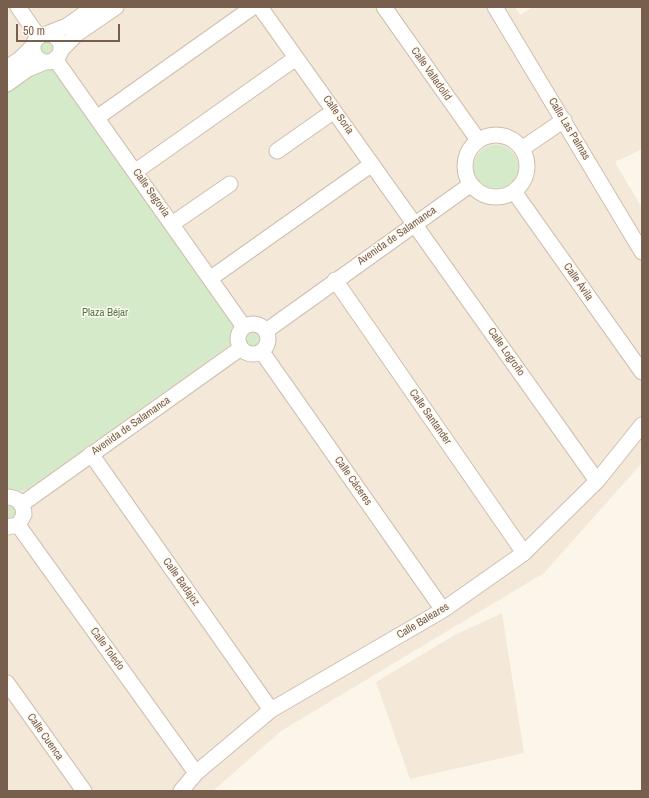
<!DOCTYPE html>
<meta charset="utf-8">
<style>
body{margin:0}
#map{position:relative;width:649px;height:798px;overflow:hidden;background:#fcf6ea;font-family:"Archivo Narrow",sans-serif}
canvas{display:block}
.frame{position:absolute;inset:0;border:8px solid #775e4d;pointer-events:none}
.scale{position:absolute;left:16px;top:24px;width:104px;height:18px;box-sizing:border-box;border:2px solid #775e4d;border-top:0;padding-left:5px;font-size:12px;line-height:14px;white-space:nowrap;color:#775e4d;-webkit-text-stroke:3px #fffaf1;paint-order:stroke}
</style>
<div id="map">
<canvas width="649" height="798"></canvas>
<div class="frame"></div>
<div class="scale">50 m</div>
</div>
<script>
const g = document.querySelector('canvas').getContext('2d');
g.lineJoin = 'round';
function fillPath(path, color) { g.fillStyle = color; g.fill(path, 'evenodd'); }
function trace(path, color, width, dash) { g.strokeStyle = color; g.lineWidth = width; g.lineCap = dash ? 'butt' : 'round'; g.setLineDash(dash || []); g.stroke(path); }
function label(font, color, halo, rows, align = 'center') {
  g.font = font + ' "Archivo Narrow",sans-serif'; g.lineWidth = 3; g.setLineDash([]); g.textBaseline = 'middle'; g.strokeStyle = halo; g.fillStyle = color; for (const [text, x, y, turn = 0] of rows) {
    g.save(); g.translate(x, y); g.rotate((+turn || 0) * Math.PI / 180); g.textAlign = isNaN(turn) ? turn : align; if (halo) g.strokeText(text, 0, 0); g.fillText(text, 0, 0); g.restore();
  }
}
fillPath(new Path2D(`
 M 7,7 L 515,7 L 520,15 L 533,7 L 642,7 L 642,149 L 615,162 L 642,208 L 642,463 L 544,573 L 281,731 L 213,791 L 7,791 Z
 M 502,613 L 524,753 L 410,779 L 376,682 L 453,636 Z`), '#f4e8d8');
fillPath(new Path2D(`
 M38 47a9 9 0 1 1 18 0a9 9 0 1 1-18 0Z
 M 47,67 L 57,73 L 232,321 L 235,334 L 228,346 L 28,489 L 19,491 L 7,489 L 7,91 L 33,73 Z
 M474 167a22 22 0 1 1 44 0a22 22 0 1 1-44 0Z
 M243 339a10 10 0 1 1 20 0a10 10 0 1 1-20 0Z
 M 7,502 L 11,502 L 20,514 L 7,523 Z`), '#d4eac8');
const minor = new Path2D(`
 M 18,7 L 38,36
 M 260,7 L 597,481
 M 384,7 L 478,140
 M 495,7 L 642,252
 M 49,33 L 67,26 L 94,7
 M33 48a14 14 0 1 1 28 0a14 14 0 1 1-28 0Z
 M 61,50 L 78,33 L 116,7
 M 55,59 L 244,327
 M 7,68 L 20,59 L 33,46
 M 7,84 L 28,69 L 45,62
 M 98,117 L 253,7
 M465 166a31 31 0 1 1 62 0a31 31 0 1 1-62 0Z
 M 523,148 L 564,120
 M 277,151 L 334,111
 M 136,171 L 296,58
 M 515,193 L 642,372
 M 172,224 L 230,184
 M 211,278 L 372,164
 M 335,280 L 524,553
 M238 339a15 15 0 1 1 30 0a15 15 0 1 1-30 0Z
 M 266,331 L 470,185
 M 262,352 L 443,610
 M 91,454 L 271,710
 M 7,497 C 18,497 24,504 24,515 L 18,525 L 7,527
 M 22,504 L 241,348
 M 18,525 L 196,773
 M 7,683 L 84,791
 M 181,791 L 196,773 L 271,710 L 443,610 L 524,553 L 597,481 L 642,425`);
trace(minor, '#cebfaf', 17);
trace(minor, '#fff', 15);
label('11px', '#775e4d', '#fffaf1', [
 ["Calle Valladolid",431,74,55],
 ["Calle Soria",338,115,55],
 ["Calle Las Palmas",569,129,59],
 ["Calle Segovia",151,193,55],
 ["Avenida de Salamanca",397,236,-35],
 ["Calle Ávila",578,282,55],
 ["Calle Logroño",506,352,55],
 ["Calle Santander",430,417,55],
 ["Avenida de Salamanca",131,426,-35],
 ["Calle Cáceres",353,481,55],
 ["Calle Badajoz",181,582,55],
 ["Calle Baleares",423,621,-31],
 ["Calle Toledo",107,649,54],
 ["Calle Cuenca",45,737,55]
]);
label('11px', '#537c45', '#fffaf1', [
 ["Plaza Béjar",105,313]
]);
</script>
